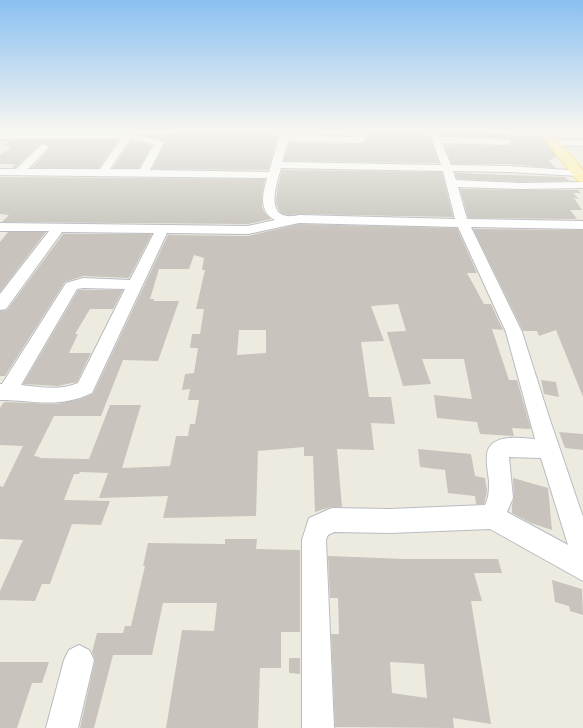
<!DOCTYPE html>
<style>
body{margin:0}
canvas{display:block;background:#edebe0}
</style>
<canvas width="583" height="728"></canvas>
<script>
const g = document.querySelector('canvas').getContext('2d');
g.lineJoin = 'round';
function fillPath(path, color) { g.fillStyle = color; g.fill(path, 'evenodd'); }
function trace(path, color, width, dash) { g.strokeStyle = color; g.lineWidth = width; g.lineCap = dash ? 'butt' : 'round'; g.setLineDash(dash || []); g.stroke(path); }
fillPath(new Path2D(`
 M 172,131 L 279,131 L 268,170 L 152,169 L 165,143 L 160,139 L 142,134 L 170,134 Z
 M 290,131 L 325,131 L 325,134 L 348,135 L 348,131 L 354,131 L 354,135 L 290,134 Z
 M 366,131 L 428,131 L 439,163 L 284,161 L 289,143 L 361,144 L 367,141 Z
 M 439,131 L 480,131 L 506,133 L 509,136 L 542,137 L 556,156 L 556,157 L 549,160 L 555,168 L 509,164 L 452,164 L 444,145 L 507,146 L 513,141 L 507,138 L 441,136 Z
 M 10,140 L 118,140 L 99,168 L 32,168 L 50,148 L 50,146 L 44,143 L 40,144 L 15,168 L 12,168 L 15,164 L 0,164 L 0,155 L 12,146 L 3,146 Z
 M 131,141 L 152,145 L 139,168 L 113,168 Z
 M 282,170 L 442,172 L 453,217 L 299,214 L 288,215 L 281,213 L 278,208 L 276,202 L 278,185 Z
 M 455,173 L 565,177 L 569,181 L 520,182 L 457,179 Z
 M 0,177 L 265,179 L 262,196 L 262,207 L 265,213 L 271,219 L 248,224 L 2,222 L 9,215 L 0,214 Z
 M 460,189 L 520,190 L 578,190 L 581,193 L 573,193 L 579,199 L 574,198 L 582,210 L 570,210 L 577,219 L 468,218 Z
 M 299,224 L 457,228 L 477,273 L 467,273 L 484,304 L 491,304 L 503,330 L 492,329 L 509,380 L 517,380 L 531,429 L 512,428 L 514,436 L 480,434 L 477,422 L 437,418 L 434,395 L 472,399 L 464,359 L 422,359 L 431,384 L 403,386 L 387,332 L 406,331 L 398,304 L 371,306 L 384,341 L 361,342 L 369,397 L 391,397 L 395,424 L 371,423 L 374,450 L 337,449 L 342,507 L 331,507 L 315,512 L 313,456 L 304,456 L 304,447 L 258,451 L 256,516 L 163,518 L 168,496 L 99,498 L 108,473 L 80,472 L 79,474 L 74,474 L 64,500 L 110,501 L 101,525 L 72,524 L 50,584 L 42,584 L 35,601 L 0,600 L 0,591 L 23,540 L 0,539 L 0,486 L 3,487 L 23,446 L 0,445 L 0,408 L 3,403 L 6,402 L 57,404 L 80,399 L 93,394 L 168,235 L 248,236 ZM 194,255 L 204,258 L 202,270 L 205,270 L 196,309 L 204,309 L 200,334 L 192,334 L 190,348 L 198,348 L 194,373 L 185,374 L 182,390 L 190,389 L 188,400 L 199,400 L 195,424 L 190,424 L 188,436 L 176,436 L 170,466 L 122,468 L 141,405 L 110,405 L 89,459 L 39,458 L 40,457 L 34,456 L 54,416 L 101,416 L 123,360 L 158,361 L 179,301 L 154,301 L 154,299 L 150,299 L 159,269 L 189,269 ZM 239,330 L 266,330 L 266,353 L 237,355 Z
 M 473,229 L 583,230 L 583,397 L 556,330 L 539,336 L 537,331 L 523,331 Z
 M 8,232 L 46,232 L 0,292 L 0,242 Z
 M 63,234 L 152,234 L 129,278 L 83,276 L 65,282 L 5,376 L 0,376 L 0,311 L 7,310 Z
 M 78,290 L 123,290 L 113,309 L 90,309 L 75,334 L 78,334 L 69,353 L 91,353 L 77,382 L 57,386 L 23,384 Z
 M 541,380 L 556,382 L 559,397 L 544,394 Z
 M 559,432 L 583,434 L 583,450 L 565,448 Z
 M 418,449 L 471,454 L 475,476 L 485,478 L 487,491 L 484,504 L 476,504 L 475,496 L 448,493 L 445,470 L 420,467 Z
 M 513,478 L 548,488 L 552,530 L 531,523 L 512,513 L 512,505 L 514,498 Z
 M 225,539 L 257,539 L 256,549 L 300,550 L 300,632 L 281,632 L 281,668 L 260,668 L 258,728 L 166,728 L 182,630 L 214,631 L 217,603 L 163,603 L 152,655 L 113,655 L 94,728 L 80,728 L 95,660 L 92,652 L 97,633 L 123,633 L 125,626 L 131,626 L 145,566 L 143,566 L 148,543 L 225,544 Z
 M 328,556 L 406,559 L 498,559 L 502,573 L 474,573 L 482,601 L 471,601 L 491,724 L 453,718 L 454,728 L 335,727 L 331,634 L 339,634 L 338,598 L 330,598 ZM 390,662 L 424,664 L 427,698 L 392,693 Z
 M 552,580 L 582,589 L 583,615 L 570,611 L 569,606 L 555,602 Z
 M 289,658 L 300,658 L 300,674 L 289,673 Z
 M 0,662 L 49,662 L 42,683 L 32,683 L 17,728 L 0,728 Z`), '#c8c4bd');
const minor = new Path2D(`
 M 127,131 L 135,131 L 133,134 L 160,140 L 164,143 L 150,170 L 269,172 L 281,131 L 289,131 L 289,135 L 356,137 L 356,131 L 364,131 L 366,140 L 361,143 L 288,141 L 282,162 L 441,165 L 429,131 L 437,131 L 440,137 L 507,139 L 512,142 L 507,145 L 442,143 L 451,165 L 509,166 L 583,171 L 583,175 L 579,176 L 509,172 L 453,171 L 456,180 L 520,183 L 583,182 L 583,188 L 520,189 L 458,187 L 467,219 L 583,221 L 583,229 L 471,227 L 522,332 L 548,414 L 583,517 L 583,581 L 490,529 L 390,533 L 334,532 L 328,535 L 326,540 L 334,728 L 302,728 L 302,540 L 309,518 L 332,508 L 390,509 L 485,505 C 489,497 489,491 489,481 C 488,473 486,462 487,454 C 490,433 521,438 535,439 L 506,332 L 458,227 L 299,223 L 248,234 L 167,233 L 92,393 C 58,409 35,400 0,400 L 0,384 L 2,384 L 66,283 L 83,278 L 130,280 L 154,233 L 62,232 L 6,309 L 0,310 L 0,294 L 49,231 L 0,231 L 0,223 L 248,226 L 275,220 C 258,211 263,194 267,178 L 0,175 L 0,169 L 16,169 L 41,145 L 44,144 L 49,147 L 28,169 L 100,169 L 121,139 L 0,139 L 0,133 L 125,133 ZM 130,139 L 154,144 L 140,169 L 110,169 ZM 281,168 L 443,171 L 455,219 L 299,215 C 264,223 275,188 281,168 ZM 83,288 L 125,289 L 78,383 C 60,391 40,387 21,385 L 77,289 ZM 509,457 L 541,458 L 568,545 L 507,512 L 513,498 Z
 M 553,140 L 583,140 L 583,146 L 550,145 L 548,143 Z
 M 79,645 L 89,650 L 94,660 L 78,728 L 46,728 L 64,660 L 69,650 Z`);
const primary = new Path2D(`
 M 540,131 L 550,131 L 583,170 L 583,182 L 578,181 L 549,145 Z`);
trace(minor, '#b8bbc1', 2);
trace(primary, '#fdce4a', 2);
fillPath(minor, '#fff');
fillPath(primary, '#fff2a3');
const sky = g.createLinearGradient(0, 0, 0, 233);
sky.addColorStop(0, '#8ac0f1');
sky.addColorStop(0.56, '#f7f6f1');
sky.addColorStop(1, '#f7f6f100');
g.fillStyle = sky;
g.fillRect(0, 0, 583, 233);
</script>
